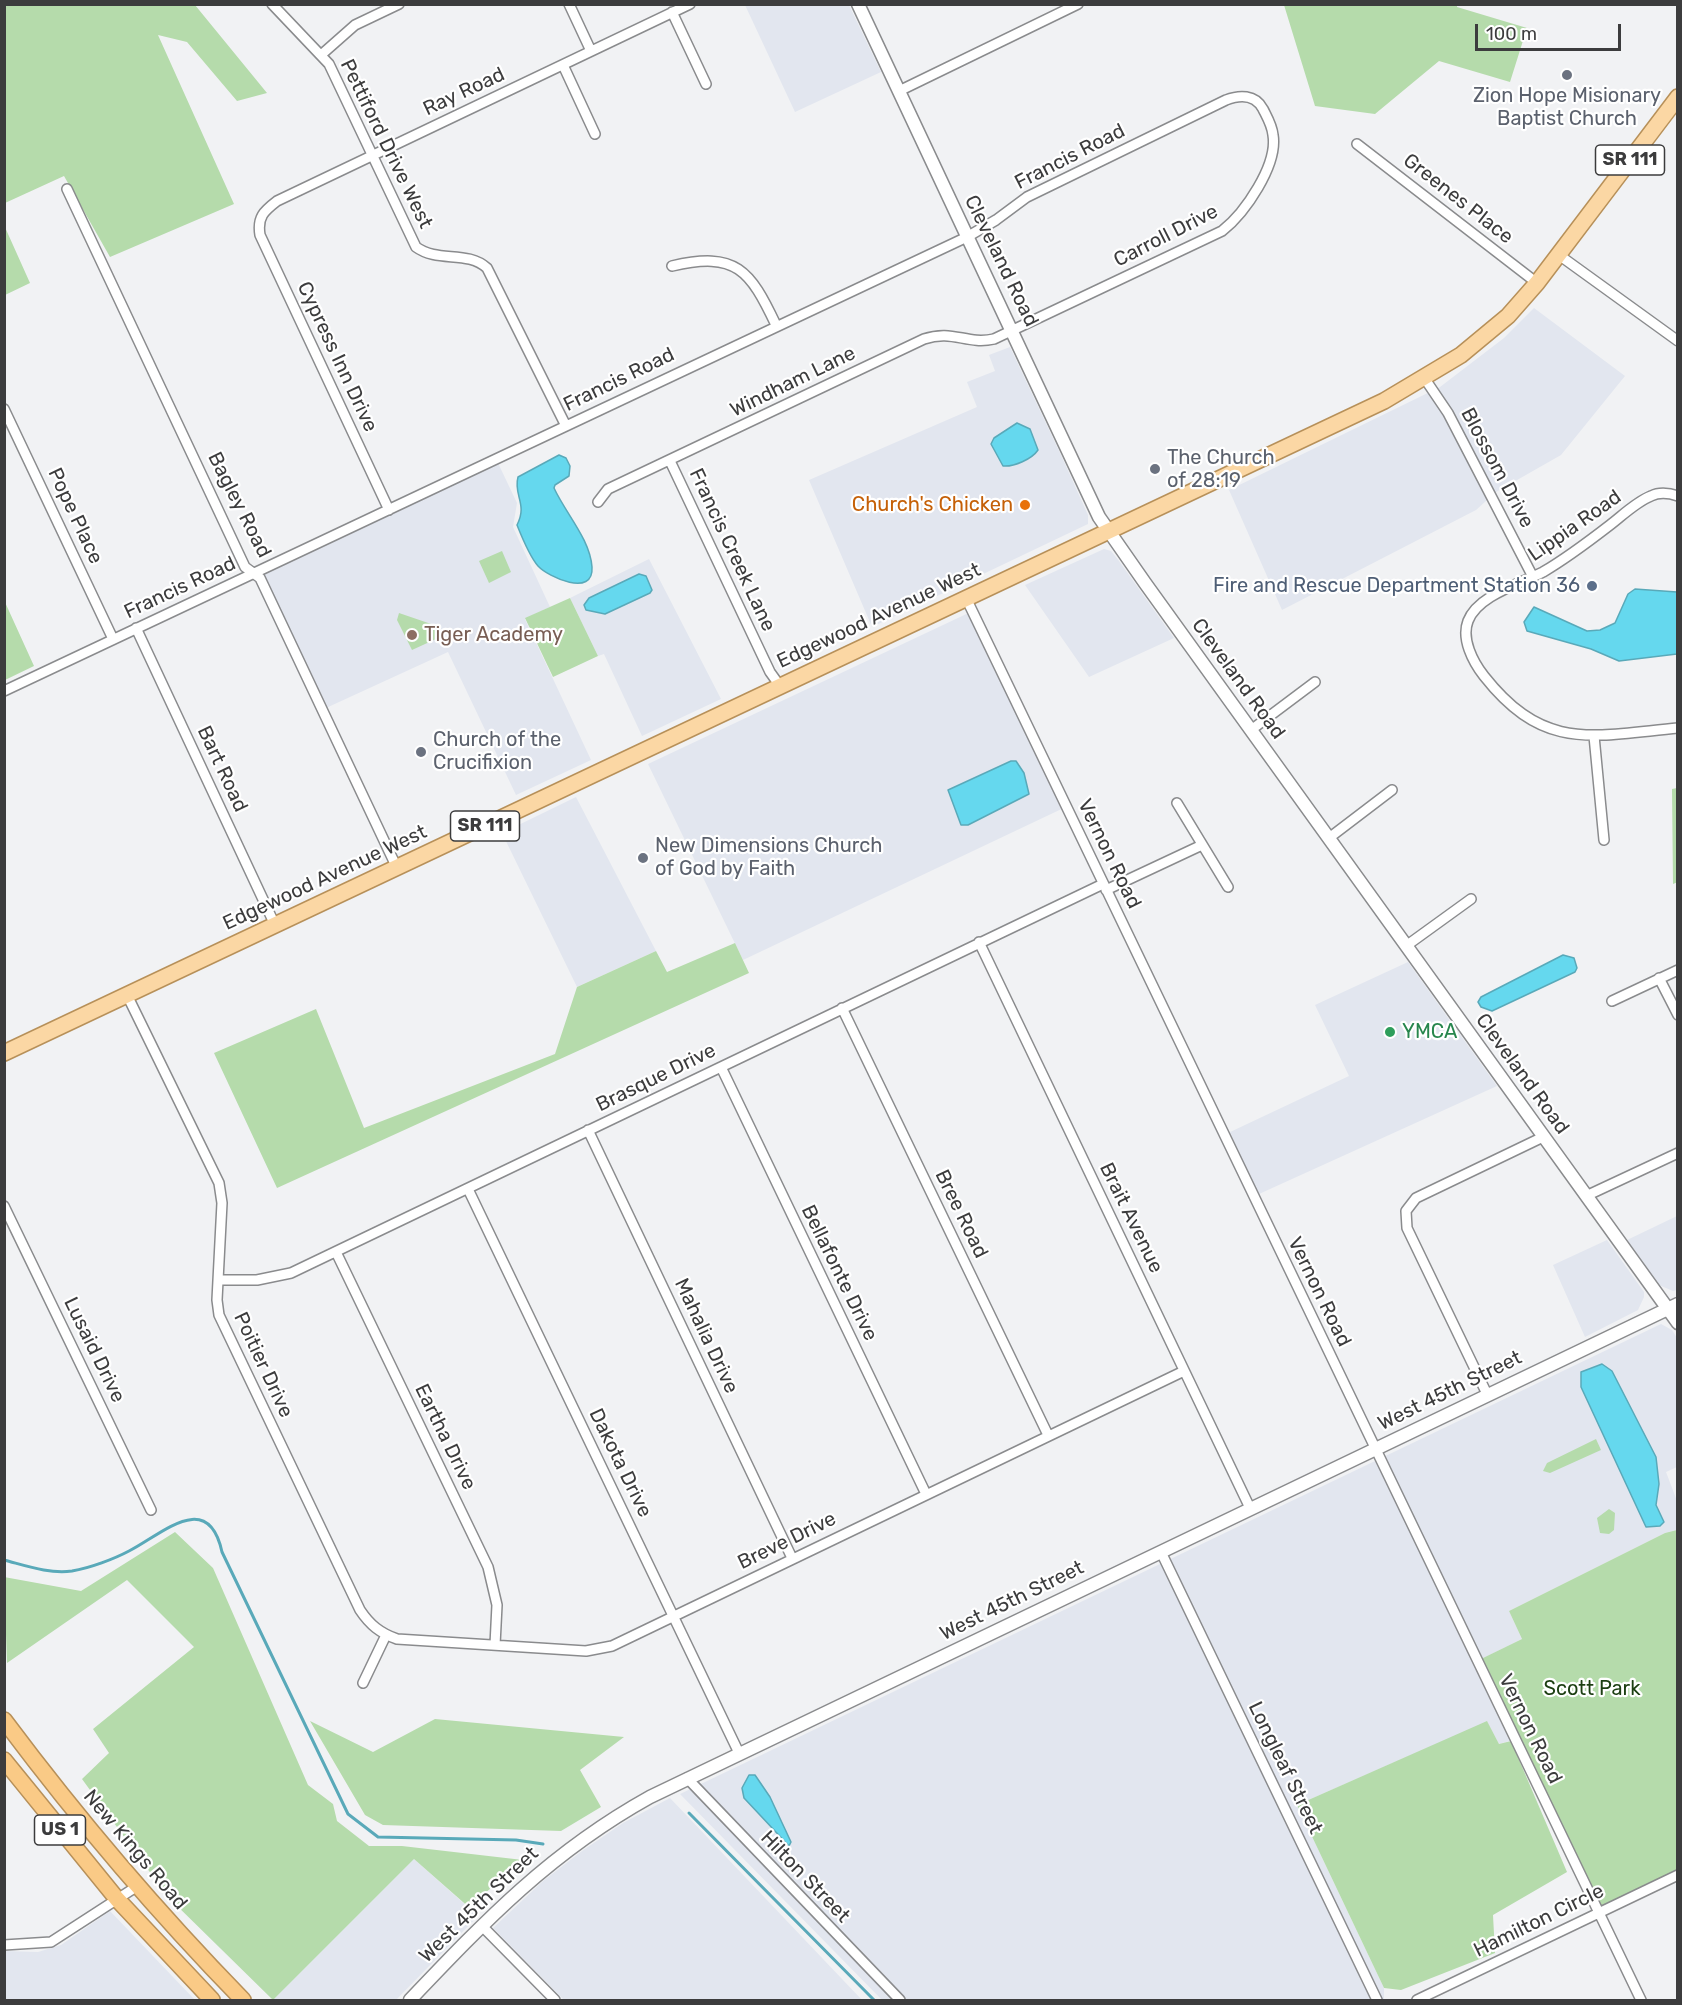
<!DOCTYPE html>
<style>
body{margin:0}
#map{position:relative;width:1682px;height:2005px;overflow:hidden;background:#f1f2f4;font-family:Rubik,sans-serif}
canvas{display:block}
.frame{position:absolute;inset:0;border:6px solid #3c3c3d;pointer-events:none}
.scale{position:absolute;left:1475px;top:24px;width:146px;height:27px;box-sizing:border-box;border:3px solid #3c3c3d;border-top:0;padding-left:8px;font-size:18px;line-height:21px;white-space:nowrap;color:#3c3c3d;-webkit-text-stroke:4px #fff;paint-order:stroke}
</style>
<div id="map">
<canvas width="1682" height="2005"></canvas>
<div class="frame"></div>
<div class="scale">100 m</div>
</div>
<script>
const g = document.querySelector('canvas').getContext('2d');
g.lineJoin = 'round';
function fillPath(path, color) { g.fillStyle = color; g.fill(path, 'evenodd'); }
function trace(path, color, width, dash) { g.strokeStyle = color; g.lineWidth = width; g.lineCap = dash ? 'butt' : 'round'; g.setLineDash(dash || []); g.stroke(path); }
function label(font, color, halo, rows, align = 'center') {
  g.font = font + ' Rubik,sans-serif'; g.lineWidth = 4.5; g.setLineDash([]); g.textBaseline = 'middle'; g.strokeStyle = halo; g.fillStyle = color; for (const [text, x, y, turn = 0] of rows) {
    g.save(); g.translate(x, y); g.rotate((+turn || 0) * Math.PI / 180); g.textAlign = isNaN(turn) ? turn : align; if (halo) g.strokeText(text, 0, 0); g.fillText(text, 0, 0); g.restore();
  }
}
fillPath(new Path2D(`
 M 745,5 L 849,5 L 881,72 L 795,112 Z
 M 1534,308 L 1625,376 L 1561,455 L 1496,492 L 1476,510 L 1282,610 L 1229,490 L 1440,387 L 1504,338 Z
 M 1010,347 L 1061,455 L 1088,515 L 1088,524 L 872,627 L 809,480 L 977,407 L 967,382 L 995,371 L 989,355 Z
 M 498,463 L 517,503 L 513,527 L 550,607 L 525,619 L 591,760 L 516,795 L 448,652 L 326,708 L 263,574 Z
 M 1104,549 L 1111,551 L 1119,561 L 1174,638 L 1089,677 L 1025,585 Z
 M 649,559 L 721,699 L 642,736 L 604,654 L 598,656 L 570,598 Z
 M 977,609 L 1070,805 L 743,960 L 648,764 Z
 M 576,797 L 656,951 L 577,987 L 502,833 Z
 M 1408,962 L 1497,1086 L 1259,1194 L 1228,1133 L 1349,1076 L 1315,1005 Z
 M 1677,1216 L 1677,1290 L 1673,1291 L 1659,1285 L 1627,1240 Z
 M 1607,1240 L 1644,1292 L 1644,1297 L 1638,1310 L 1585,1337 L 1553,1265 Z
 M 1661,1324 L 1672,1330 L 1677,1338 L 1677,1467 L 1666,1472 L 1677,1501 L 1677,1530 L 1665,1533 L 1509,1611 L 1522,1639 L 1482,1659 L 1520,1738 L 1499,1744 L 1487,1722 L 1297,1805 L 1384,1988 L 1384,2000 L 882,2000 L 680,1794 Z
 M 670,1798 L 862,2000 L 564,2000 L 493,1928 L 543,1881 L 582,1851 L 623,1823 Z
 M 414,1859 L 478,1916 L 396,2000 L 273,2000 Z
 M 110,1911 L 195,2000 L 5,2000 L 5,1951 L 38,1952 L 61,1945 Z`), '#e2e6ef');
fillPath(new Path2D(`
 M 4,5 L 195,5 L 267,93 L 237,101 L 187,42 L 158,35 L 234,204 L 110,257 L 64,176 L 5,203 Z
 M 1284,5 L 1457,5 L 1457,7 L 1527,28 L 1510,82 L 1439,61 L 1375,114 L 1315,106 Z
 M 4,225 L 30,283 L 5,295 L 4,295 Z
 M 502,551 L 511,572 L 489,583 L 479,561 Z
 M 570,598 L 598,656 L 553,677 L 525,618 Z
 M 4,600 L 34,666 L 5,680 L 4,680 Z
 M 399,613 L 437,626 L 439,631 L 436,639 L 412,650 L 397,620 Z
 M 1677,788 L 1678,882 L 1673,884 L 1672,789 Z
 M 735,943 L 749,973 L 277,1188 L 214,1053 L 316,1009 L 364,1128 L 555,1054 L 577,987 L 656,951 L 667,972 Z
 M 1596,1439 L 1601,1450 L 1550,1473 L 1543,1471 L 1547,1463 Z
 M 1609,1509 L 1615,1513 L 1614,1530 L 1609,1534 L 1600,1533 L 1597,1518 Z
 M 1677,1530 L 1677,1871 L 1601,1906 L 1481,1659 L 1522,1639 L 1509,1611 L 1665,1533 Z
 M 175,1532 L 213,1568 L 308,1785 L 333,1804 L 337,1821 L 369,1846 L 402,1846 L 523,1860 L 483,1895 L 472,1910 L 414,1859 L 273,2000 L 168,1897 L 82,1779 L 109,1753 L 93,1729 L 194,1647 L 127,1580 L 7,1663 L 4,1577 L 81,1591 Z
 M 435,1719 L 624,1737 L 580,1770 L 601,1807 L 561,1831 L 383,1825 L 365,1815 L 310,1721 L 373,1752 Z
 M 1487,1721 L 1499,1744 L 1511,1741 L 1567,1872 L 1493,1915 L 1495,1953 L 1401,1990 L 1384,1988 L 1297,1805 Z`), '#b5dbab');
const water = new Path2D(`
 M 1017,423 L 1030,429 L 1038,450 C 1032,459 1014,467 1003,466 L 991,444 L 994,438 Z
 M 559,455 L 566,458 L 570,466 L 569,476 L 555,485 L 554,488 C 566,514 590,539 592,567 C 594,598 548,577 538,566 C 531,558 521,535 517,525 C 528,504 513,495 518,477 Z
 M 639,574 L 646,576 L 652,590 L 650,593 L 605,614 L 586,610 L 584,605 L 589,598 Z
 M 1635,589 L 1677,592 L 1677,654 L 1619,661 L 1591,649 L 1527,631 L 1524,622 L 1534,607 L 1587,631 L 1600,630 L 1615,623 L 1628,594 Z
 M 1011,761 L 1016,761 L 1024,773 L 1029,794 L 968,825 L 961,825 L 948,790 Z
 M 1563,955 L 1574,958 L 1577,968 L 1575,972 L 1492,1011 L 1481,1007 L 1478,1002 L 1481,997 Z
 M 1602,1364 L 1612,1371 L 1656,1457 L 1659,1484 L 1656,1505 L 1664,1522 L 1660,1526 L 1646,1527 L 1581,1387 L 1581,1372 Z
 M 749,1775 L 755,1775 L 770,1797 L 791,1842 L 789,1846 L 744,1798 L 742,1788 Z`);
fillPath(water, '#65d8ee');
trace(water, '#59a9b9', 1.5);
trace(new Path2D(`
 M 4,1560 C 27,1566 49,1574 72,1571 C 90,1568 114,1559 129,1551 C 161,1535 208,1488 222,1552 L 348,1814 L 378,1837 L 516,1840 L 543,1844
 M 689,1813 L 874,2000`), '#59a9b9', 3);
const minor = new Path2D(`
 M 272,4 L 329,64 L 416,247 C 438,263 467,250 487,268 L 566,426
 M 569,4 L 591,51
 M 672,12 L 706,84
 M 321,55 L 355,25 L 399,4
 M 563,65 L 595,134
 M 899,91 L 1078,4
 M 1357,144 L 1537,283
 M 67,189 L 245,567 L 260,578 L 397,868
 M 1559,255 L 1678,341
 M 672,266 C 736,251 750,270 776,325
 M 1425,379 L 1448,413 L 1533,577
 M 4,409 L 113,639
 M 670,461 L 770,672 L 780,686
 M 1678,496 C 1669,493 1659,492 1651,496 C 1636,502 1623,515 1610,525 C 1588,542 1567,558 1543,572 C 1520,584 1478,595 1468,621 C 1461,639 1473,662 1484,676 C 1544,752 1592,736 1678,728
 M 389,510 L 260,235 C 257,217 264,211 277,201 L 690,4
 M 966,598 L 1641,2000
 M 136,628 L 275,925
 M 4,691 L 967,237 L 996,220 L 1027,197 L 1226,100 C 1239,95 1255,94 1263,109 C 1267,117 1272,125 1273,135 C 1278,165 1245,213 1222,231 L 994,339 C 966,345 953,329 924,339 L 608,489 L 598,502
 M 1251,730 L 1315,682
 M 1594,736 L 1604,840
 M 1177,803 L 1228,887
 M 1329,838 L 1392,790
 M 1106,890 L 1202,845
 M 979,942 L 1250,1508
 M 1406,946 L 1471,899
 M 1659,978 L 1678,1015
 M 127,995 L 219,1183 L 222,1203 L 217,1300 L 219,1315 L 360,1610 C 370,1625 380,1633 397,1639 L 586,1651 L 612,1646 L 1184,1371
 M 1612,1001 L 1678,970
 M 842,1008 L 1048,1435
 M 721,1067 L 926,1494
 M 588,1130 L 792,1558
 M 468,1189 L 739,1753
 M 1586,1196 L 1678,1153
 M 4,1206 L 151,1510
 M 336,1252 L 488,1567 L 497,1605 L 495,1645
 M 218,1280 L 257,1280 L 291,1273 L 1103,884
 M 1487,1394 L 1407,1228 L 1406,1211 L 1416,1198 L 1543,1137
 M 1161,1552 L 1377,2000
 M 363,1683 L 386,1635
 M 687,1778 L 900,2000
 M 482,1926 L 555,2000
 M 4,1945 L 51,1942 L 136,1887
 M 1417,2000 L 1678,1875`);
const tertiary = new Path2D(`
 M 858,4 L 1099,517 L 1145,583 L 1678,1323
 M 410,2000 C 487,1919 551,1852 650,1797 L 1678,1304`);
const primary = new Path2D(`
 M 4,1053 L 1384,401 L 1461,355 L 1508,316 L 1537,283 L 1678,97`);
const trunk = new Path2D(`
 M 4,1720 C 78,1819 157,1912 243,2000
 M 4,1760 L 117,1899 L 212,2000`);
trace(minor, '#8a8b8d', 12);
trace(tertiary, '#8a8b8d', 15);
trace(primary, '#b79059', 18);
trace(trunk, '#b79059', 18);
trace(minor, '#fff', 9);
trace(tertiary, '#fff', 12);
trace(primary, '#fbd7a4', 15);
trace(trunk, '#faca86', 15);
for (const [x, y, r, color] of [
 [1567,75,6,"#6b7280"],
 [1155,469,6,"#6b7280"],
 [1025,505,6,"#e8710a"],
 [1592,586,6,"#5c6f8a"],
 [412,635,6,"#8d6e63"],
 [421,752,6,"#6b7280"],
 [643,858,6,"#6b7280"],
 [1390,1032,6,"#2e9e5b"]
]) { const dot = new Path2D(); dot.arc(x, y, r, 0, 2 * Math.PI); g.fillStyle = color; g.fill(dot); trace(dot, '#fff', 2); }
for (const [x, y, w] of [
 [1630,160,69],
 [485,826,69],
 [60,1830,51]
]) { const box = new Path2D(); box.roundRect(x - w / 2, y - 15, w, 30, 4.5); g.fillStyle = '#fff'; g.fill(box); trace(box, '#3c3c3d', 1.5); }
label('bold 18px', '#3c3c3d', null, [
 ["SR 111",1630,160],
 ["SR 111",485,826],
 ["US 1",60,1830]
]);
label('20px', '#3c3c3d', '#fff', [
 ["Ray Road",464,92,-25],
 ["Pettiford Drive West",386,144,64],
 ["Francis Road",1070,157,-27],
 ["Greenes Place",1458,199,38],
 ["Carroll Drive",1166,236,-27],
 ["Cleveland Road",1001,261,64],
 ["Cypress Inn Drive",337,357,65],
 ["Francis Road",619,380,-26],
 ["Windham Lane",793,382,-26],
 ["Blossom Drive",1497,468,62],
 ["Bagley Road",239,505,63],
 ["Pope Place",75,516,65],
 ["Lippia Road",1575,526,-35],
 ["Francis Creek Lane",732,550,65],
 ["Francis Road",180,588,-25],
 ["Edgewood Avenue West",879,616,-25],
 ["Cleveland Road",1238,679,54],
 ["Bart Road",222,769,65],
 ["Vernon Road",1109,854,64],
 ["Edgewood Avenue West",325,878,-25],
 ["Cleveland Road",1522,1074,54],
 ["Brasque Drive",656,1078,-26],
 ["Bree Road",961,1214,64],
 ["Brait Avenue",1131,1218,64],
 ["Bellafonte Drive",839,1273,64],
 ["Vernon Road",1319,1292,64],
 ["Mahalia Drive",706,1336,65],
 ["Lusaid Drive",94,1350,64],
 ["Poitier Drive",263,1365,65],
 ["West 45th Street",1450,1391,-26],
 ["Eartha Drive",445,1437,64],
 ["Dakota Drive",620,1463,64],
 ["Breve Drive",787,1541,-26],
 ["West 45th Street",1012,1601,-26],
 ["Vernon Road",1530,1729,64],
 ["Longleaf Street",1285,1768,64],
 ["New Kings Road",135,1850,50],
 ["Hilton Street",805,1877,46],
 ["West 45th Street",479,1905,-44],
 ["Hamilton Circle",1539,1921,-26]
]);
label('20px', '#5b616d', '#fff', [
 ["Zion Hope Misionary",1567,96,"center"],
 ["Baptist Church",1567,119,"center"],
 ["The Church",1167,458],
 ["of 28:19",1167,481],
 ["Church of the",433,740],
 ["Crucifixion",433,763],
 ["New Dimensions Church",655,846],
 ["of God by Faith",655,869]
], 'left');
label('20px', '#c56008', '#fff', [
 ["Church's Chicken",1013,505]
], 'right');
label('20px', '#4e5e75', '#fff', [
 ["Fire and Rescue Department Station 36",1580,586]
], 'right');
label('20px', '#785e54', '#fff', [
 ["Tiger Academy",424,635]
], 'left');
label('20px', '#27864d', '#fff', [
 ["YMCA",1402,1032]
], 'left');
label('20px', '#1c3f12', '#fff', [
 ["Scott Park",1592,1689]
]);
</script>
